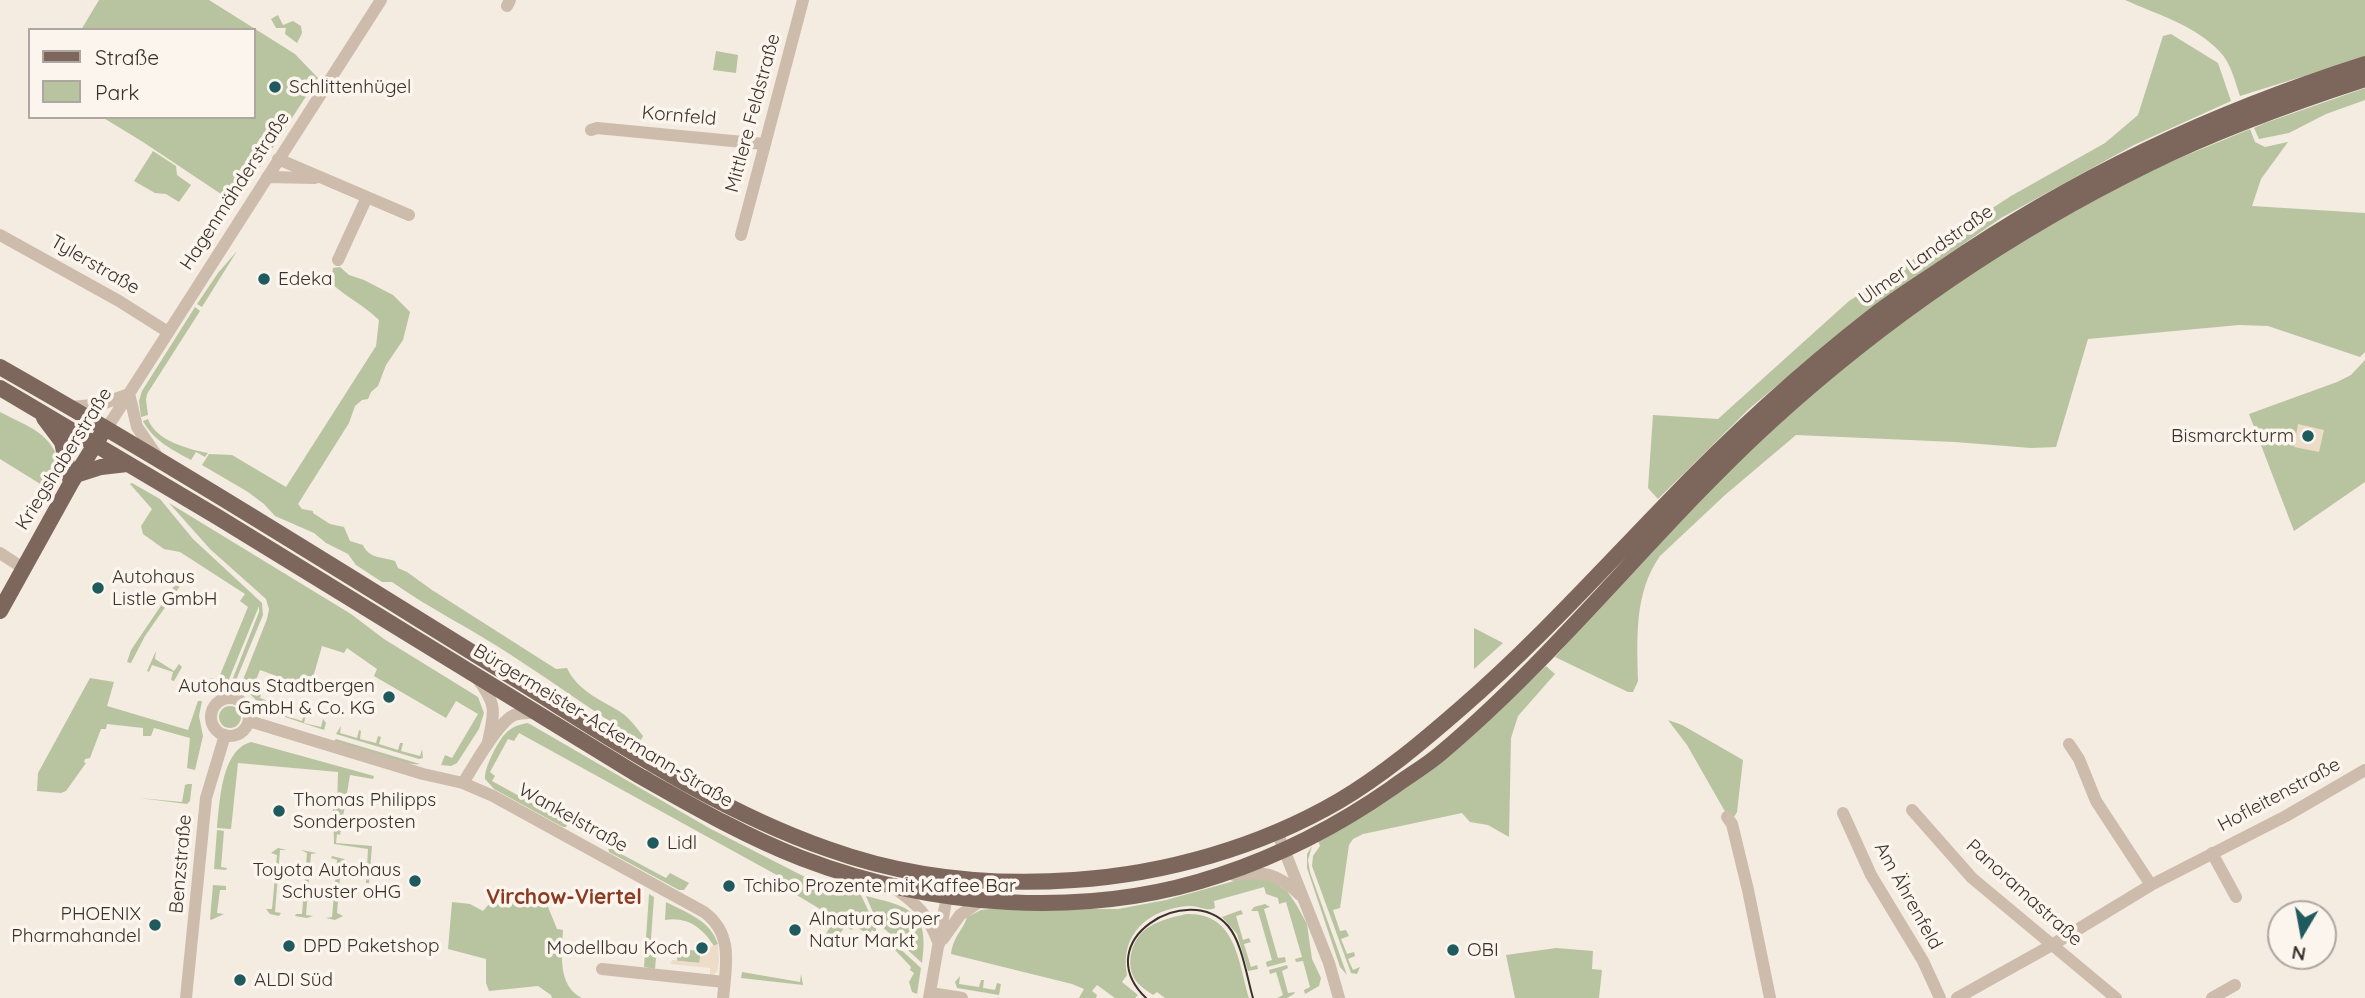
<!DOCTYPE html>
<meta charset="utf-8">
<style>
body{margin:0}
#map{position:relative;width:2365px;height:998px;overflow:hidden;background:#f4ebe1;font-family:Quicksand,sans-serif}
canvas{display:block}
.legend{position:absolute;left:28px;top:28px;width:228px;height:91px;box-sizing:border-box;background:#fbf5ee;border:2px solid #aea6a0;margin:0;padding:9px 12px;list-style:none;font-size:21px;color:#3b302b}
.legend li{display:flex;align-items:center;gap:14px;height:35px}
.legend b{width:35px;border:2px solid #aea6a0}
.north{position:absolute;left:2267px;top:900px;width:70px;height:70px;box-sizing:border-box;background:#fbf5ee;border:2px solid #aea6a0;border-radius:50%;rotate:190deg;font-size:19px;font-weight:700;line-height:28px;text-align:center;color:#3b302b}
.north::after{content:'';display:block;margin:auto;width:24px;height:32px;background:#1f5a5e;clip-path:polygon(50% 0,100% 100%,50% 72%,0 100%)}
</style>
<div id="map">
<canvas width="2365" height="998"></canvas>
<ul class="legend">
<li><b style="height:9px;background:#7d675c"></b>Straße</li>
<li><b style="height:19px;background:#b8c4a0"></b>Park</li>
</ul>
<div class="north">N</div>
</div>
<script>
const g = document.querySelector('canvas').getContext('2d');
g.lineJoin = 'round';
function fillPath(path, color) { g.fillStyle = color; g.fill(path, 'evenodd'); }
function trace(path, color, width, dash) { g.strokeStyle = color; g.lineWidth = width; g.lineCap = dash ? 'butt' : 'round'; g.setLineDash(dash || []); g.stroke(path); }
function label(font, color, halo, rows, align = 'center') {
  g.font = font + ' Quicksand,sans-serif'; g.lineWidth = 7; g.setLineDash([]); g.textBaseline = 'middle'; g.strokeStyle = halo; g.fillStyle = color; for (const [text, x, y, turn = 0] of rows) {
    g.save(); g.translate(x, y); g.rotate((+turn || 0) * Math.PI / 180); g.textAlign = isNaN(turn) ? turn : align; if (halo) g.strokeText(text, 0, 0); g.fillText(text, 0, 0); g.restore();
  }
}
fillPath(new Path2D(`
 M 99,0 L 209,0 L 295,54 L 318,78 L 236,204 L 143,142 L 102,117 L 254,117 L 254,30 L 81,30 Z
 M 2125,0 L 2365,0 L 2365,57 L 2240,96 C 2235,82 2231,63 2220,52 C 2197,26 2156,14 2125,0 Z
 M 278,15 L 283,25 L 293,21 L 301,26 L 302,33 L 297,43 L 285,34 L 286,28 L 276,28 L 271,19 Z
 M 2171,34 L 2218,63 L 2231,101 L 2134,145 L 2001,218 L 1871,308 L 1750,408 L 1658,499 L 1648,488 L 1653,415 L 1718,419 L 1849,301 L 2011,196 L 2105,143 L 2138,115 L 2163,36 Z
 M 716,51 L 738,55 L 736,73 L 713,70 Z
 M 2365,88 L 2365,100 L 2326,114 L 2289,133 L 2259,139 L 2254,128 L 2265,123 Z
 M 2250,129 L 2255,142 L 2265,147 L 2288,142 L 2261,179 L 2252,206 L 2365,213 L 2365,352 L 2360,357 L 2268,326 L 2239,325 L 2088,339 L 2056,447 L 2031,448 L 1955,442 L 1796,435 L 1725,495 L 1660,556 C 1634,593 1637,638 1638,681 L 1633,692 L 1628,692 L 1555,657 L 1631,571 L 1723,475 L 1780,422 L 1861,352 L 1993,257 L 2146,172 Z
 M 153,151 L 176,166 L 177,175 L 191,185 L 179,202 L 166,194 L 155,193 L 134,181 Z
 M 237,251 L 202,307 L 197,304 L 218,273 Z
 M 340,267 L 349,275 L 364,280 L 393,295 L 410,312 L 403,340 L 386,365 L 378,386 L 371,392 L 368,399 L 362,400 L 355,406 L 349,423 L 298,504 L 302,509 L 313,511 L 313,513 L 330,524 L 344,527 L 350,541 L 363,545 C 369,559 383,557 395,561 L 398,568 L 407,572 L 432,590 L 556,669 L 567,668 C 577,690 599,699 619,711 C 629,717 636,727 643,736 L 640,742 C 597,713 554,683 511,655 C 472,629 430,609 392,582 L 382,582 L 356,565 L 348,554 L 326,543 L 314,533 L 275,516 L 264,504 L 248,492 L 202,465 L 209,454 L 232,455 L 286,487 L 376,346 L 379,320 C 365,306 346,297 331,283 L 333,268 Z
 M 195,307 L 200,311 L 147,394 L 146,400 L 148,415 L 141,417 L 139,401 L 142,391 Z
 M 2365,360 L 2365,482 L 2294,531 L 2249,414 L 2337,382 L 2351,375 Z
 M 0,412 C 30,428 52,432 61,468 L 50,490 L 0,459 Z
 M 148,419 C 155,440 187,449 208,453 L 205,457 L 196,452 L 191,460 C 172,450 153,440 143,421 Z
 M 132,483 L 160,499 L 193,539 L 262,603 L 263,615 L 234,685 L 231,684 L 233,678 L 259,612 L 259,606 L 227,684 L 209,690 L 208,686 L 211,678 L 218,680 L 248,607 L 240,601 L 245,594 L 180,552 L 164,549 L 143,534 L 141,526 L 152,509 L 130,484 Z
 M 169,503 L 351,614 L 384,639 L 478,697 L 484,713 L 479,729 L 457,763 L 451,766 L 441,765 L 445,755 L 452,758 L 478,714 L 456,701 L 446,718 L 374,676 L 377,669 L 347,648 L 344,653 L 322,646 L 310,688 L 260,670 L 252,690 L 261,694 L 260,698 L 268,701 L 266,708 L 279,714 L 282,707 L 284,707 L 282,715 L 302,721 L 304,714 L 306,715 L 304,723 L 321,727 L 323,719 L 326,723 L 324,730 L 267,711 L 241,685 L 267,619 L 269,609 L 266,599 L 210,549 Z
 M 183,573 L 187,576 L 145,636 L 131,663 L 127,662 L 131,650 Z
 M 1474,628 L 1503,643 L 1474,669 Z
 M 156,651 L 155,659 L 174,671 L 179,664 L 182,667 L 174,681 L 171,680 L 173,672 L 152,665 L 149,672 L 147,671 Z
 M 1546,666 L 1555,674 L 1518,716 L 1511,738 L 1509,837 L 1488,825 L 1470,822 L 1462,813 L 1363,834 L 1353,839 L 1349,845 L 1340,908 L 1333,910 L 1340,931 L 1346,930 L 1349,936 L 1341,939 L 1347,954 L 1354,952 L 1355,956 L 1348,959 L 1353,970 L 1360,967 L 1357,974 L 1351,973 L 1312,866 L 1313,856 L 1320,846 L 1318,841 L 1413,783 L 1469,739 Z
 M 90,678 L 114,682 L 107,706 L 188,730 L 198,701 L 202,701 L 199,716 L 203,736 L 195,770 L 187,768 L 190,738 L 154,728 L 151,736 L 143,736 L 143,728 L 107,724 L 106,729 L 101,729 L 90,758 L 85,759 L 84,762 L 86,763 L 66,791 L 61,793 L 37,791 L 38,773 Z
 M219 717a11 11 0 1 1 22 0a11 11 0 1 1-22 0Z
 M 1668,720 L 1682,725 L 1743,760 L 1737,812 L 1734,817 L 1727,815 L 1687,745 Z
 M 528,723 L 709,828 L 809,879 L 861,895 L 876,927 L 876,932 L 872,930 L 869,935 L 855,926 L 852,930 L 845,926 L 833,945 L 823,939 L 835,918 L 790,891 L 793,884 L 519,733 L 514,741 L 508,739 L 490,772 L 495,776 L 492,781 L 568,823 L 566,827 L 563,827 L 494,789 L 485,779 C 484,768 498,740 507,732 C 512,727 520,724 528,723 Z
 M 341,726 L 340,733 L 357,738 L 359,730 L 361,731 L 360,739 L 376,743 L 378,736 L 381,737 L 379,744 L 398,750 L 400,743 L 403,743 L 401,751 L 420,756 L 422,749 L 423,758 L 419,759 L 336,734 Z
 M 336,739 L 420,764 C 401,766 354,747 334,741 Z
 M 251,742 L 374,776 L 373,779 L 350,775 L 340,835 L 337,834 L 336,843 L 372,846 L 369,883 L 366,883 L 368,849 L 334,844 L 333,806 L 337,806 L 338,772 L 238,763 L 231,829 L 217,828 C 220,802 221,750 251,742 Z
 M 188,784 L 192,784 L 190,801 L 187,804 L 139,798 L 182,802 L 185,785 Z
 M 217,830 L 224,831 L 221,867 L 227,868 L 226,870 L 214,869 Z
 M 1312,846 L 1308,860 L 1310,872 L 1347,975 L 1340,967 L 1307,868 L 1307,854 Z
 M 608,847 L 666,878 L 670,873 L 689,883 L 684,890 L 679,890 L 609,852 Z
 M 278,848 L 287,850 L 280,850 L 275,912 L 281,913 L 279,916 L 270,914 L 266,909 L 272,909 L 277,855 L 271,853 Z
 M 301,850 L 317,853 L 311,854 L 306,915 L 313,916 L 307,918 L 295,916 L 296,914 L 302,914 L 307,853 Z
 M 332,856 L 344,859 L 348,863 L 341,864 L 337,913 L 343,916 L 335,920 L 326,918 L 332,917 L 337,860 L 331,858 Z
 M 1256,877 L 1272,881 L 1287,891 L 1296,904 L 1307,924 L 1312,959 L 1321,978 L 1319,986 L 1305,994 L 1304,990 L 1310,987 L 1303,961 L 1296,962 L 1295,959 L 1302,957 L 1286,902 L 1279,904 L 1278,898 L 1266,894 L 1264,887 L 1214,901 L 1215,908 C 1207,912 1198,905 1188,906 C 1149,909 1119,934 1127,975 L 1122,982 L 1138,995 L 1135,998 L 1115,998 L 1097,985 L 1092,991 L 1097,995 L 1096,998 L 1079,998 L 1084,989 L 1072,984 L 951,954 C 954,934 963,931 967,917 L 981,910 L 998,908 L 1118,909 L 1166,900 L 1245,878 Z
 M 213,885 L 226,886 L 226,890 L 220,890 L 217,913 L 224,914 L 211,920 L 210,919 Z
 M 649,894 L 654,897 L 650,953 L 656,958 L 655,969 L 644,967 Z
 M 866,896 C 910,907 930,911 922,963 L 877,922 Z
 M 495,897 L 546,902 L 557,929 L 563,930 C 562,953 557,986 582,998 L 552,998 L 551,995 L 538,986 L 489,991 L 486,983 L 486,959 L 448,949 L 452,902 L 470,904 L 483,911 Z
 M 666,902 C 687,913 710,920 718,944 L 714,946 C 703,928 687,916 665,920 Z
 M 1265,904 L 1270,907 L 1264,909 L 1278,958 L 1285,957 L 1286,962 L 1267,967 L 1266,962 L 1272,960 L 1258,911 L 1251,911 L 1254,907 Z
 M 1241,910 L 1243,914 L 1236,916 L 1243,940 L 1249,938 L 1251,942 L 1244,944 L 1251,967 L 1257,965 L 1258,969 L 1248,971 L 1237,934 L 1222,917 Z
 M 1186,914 C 1236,912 1238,961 1249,998 L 1165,998 L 1157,992 L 1153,995 C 1147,991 1141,987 1136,981 C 1124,964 1132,937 1149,927 C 1160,920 1174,917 1186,914 Z
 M 884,934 L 921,968 L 917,994 L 912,992 L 909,982 L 914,973 L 910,970 L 911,967 L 882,936 Z
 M 1556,948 L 1593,951 L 1592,969 L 1602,970 L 1599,998 L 1515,998 L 1506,955 Z
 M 678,949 L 701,951 L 700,963 L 677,961 Z
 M 1287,965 L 1288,968 L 1282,971 L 1288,993 L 1295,992 L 1294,994 L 1287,998 L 1277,998 L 1283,995 L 1282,992 L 1276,972 L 1270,974 L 1269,970 Z
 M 742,972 L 800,982 L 801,974 L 803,985 L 741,978 Z
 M 960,976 L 959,984 L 979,987 L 981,980 L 984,980 L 983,988 L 995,990 L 997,983 L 1001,984 L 999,995 L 957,988 L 955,982 Z`), '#b8c4a0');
fillPath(new Path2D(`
 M 2298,424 L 2324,430 L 2319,452 L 2294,447 Z
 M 718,944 L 719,961 L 717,972 L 713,975 L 710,976 L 710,968 L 671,964 L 672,960 L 699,963 L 701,951 Z`), '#ecdcc8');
trace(new Path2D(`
 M 507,6 L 510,0
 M 591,130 L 597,128 L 764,144
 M 278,159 L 409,215
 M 267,177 L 315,178
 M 0,235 L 119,301 L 168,332
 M 741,235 L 803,0
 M 338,260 L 367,197
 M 129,393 L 137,427 L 157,456
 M 72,407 L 102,404 L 129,394
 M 107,428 L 381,0
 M 0,553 L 23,568
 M 477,678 C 497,705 495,710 488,742
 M211 717a19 19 0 1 1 38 0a19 19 0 1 1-38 0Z
 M 249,721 L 423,774 L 463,783 L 493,796 L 704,912 C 734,934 726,966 723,998
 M 2069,744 L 2079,759 L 2096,801 L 2151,885
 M 463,783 C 473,767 498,722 514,715 C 521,712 529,713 536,713
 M 1912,810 L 1972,878 L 2116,998
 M 1843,813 L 1871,875 L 1923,961 L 1940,998
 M 1727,817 L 1732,824 L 1748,890 L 1770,998
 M 1277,832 L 1329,963 L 1339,998
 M 2212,853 L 2236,897
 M 1234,875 C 1264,871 1278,873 1300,895
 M 893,887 C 919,906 927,913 939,944
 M 943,939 L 960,915 L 982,900
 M 602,969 L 724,982
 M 931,993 L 962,998
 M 186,998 L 206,798 L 225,735
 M 929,998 L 946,901 L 937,877
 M 1957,998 L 2052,945 L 2151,885 L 2286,816 L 2365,770
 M 2212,998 L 2235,985`), '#cdbbac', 12);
trace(new Path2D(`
 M 0,367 C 169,463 334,567 499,669 C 605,734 710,808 828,849 C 908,878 990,886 1074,880 C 1165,874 1260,847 1339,801 C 1383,775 1422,742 1460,709 C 1534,645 1599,573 1667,503 C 1731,436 1800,373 1873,316 C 1895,299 1919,284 1941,269 C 2075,177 2211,113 2365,64
 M 0,388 L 216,516 L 638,775 C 691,805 744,836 801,858 C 931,908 1087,920 1220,875 C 1281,855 1339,825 1392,788 C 1408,776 1426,766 1441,753 C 1560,653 1656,526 1771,421 C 1883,319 2012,231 2148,164 C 2217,130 2291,103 2365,79
 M 44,418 L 62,442 L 71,483
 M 76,475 L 101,467 L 127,464
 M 0,611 L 71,483 L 101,435`), '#7d675c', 16);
trace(new Path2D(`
 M 1146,998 C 1087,941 1188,880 1228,926 C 1242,942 1247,978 1253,998`), '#3b302b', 2);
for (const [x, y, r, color] of [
 [275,87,7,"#1f5a5e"],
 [264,279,7,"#1f5a5e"],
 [2308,436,7,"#1f5a5e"],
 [98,588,7,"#1f5a5e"],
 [389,697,7,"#1f5a5e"],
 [279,811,7,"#1f5a5e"],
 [653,843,7,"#1f5a5e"],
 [415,881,7,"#1f5a5e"],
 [729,886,7,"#1f5a5e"],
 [155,925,7,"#1f5a5e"],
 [795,930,7,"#1f5a5e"],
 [289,946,7,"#1f5a5e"],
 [702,948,7,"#1f5a5e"],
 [1453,950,7,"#1f5a5e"],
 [240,980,7,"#1f5a5e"]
]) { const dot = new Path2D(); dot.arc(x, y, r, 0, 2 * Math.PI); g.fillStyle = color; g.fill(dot); trace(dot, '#fbf5ee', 2.5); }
label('19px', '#3b302b', '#fbf5ee', [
 ["Schlittenhügel",289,87],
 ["Edeka",278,279],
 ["Bismarckturm",2294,436,"right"],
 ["Autohaus",112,577],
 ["Listle GmbH",112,599],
 ["Autohaus Stadtbergen",375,686,"right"],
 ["GmbH & Co. KG",375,708,"right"],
 ["Thomas Philipps",293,800],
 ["Sonderposten",293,822],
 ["Lidl",667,843],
 ["Toyota Autohaus",401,870,"right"],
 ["Schuster oHG",401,892,"right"],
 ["Tchibo Prozente mit Kaffee Bar",743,886],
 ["PHOENIX",141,914,"right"],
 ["Pharmahandel",141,936,"right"],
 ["Alnatura Super",809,919],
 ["Natur Markt",809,941],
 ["DPD Paketshop",303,946],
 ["Modellbau Koch",688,948,"right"],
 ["OBI",1467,950],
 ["ALDI Süd",254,980]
], 'left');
label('19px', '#3b302b', '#fbf5ee', [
 ["Mittlere Feldstraße",753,113,-75],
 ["Kornfeld",679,116,5],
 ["Hagenmähderstraße",235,191,-57],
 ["Ulmer Landstraße",1926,255,-35],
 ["Tylerstraße",95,265,30],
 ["Kriegshaberstraße",64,459,-58],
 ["Bürgermeister-Ackermann-Straße",603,726,31],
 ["Hofleitenstraße",2279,795,-28],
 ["Wankelstraße",573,818,29],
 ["Benzstraße",181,864,-85],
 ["Panoramastraße",2024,893,42],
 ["Am Ährenfeld",1908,896,61]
]);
label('bold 21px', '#8c3b22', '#fbf5ee', [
 ["Virchow-Viertel",564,898]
]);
</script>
